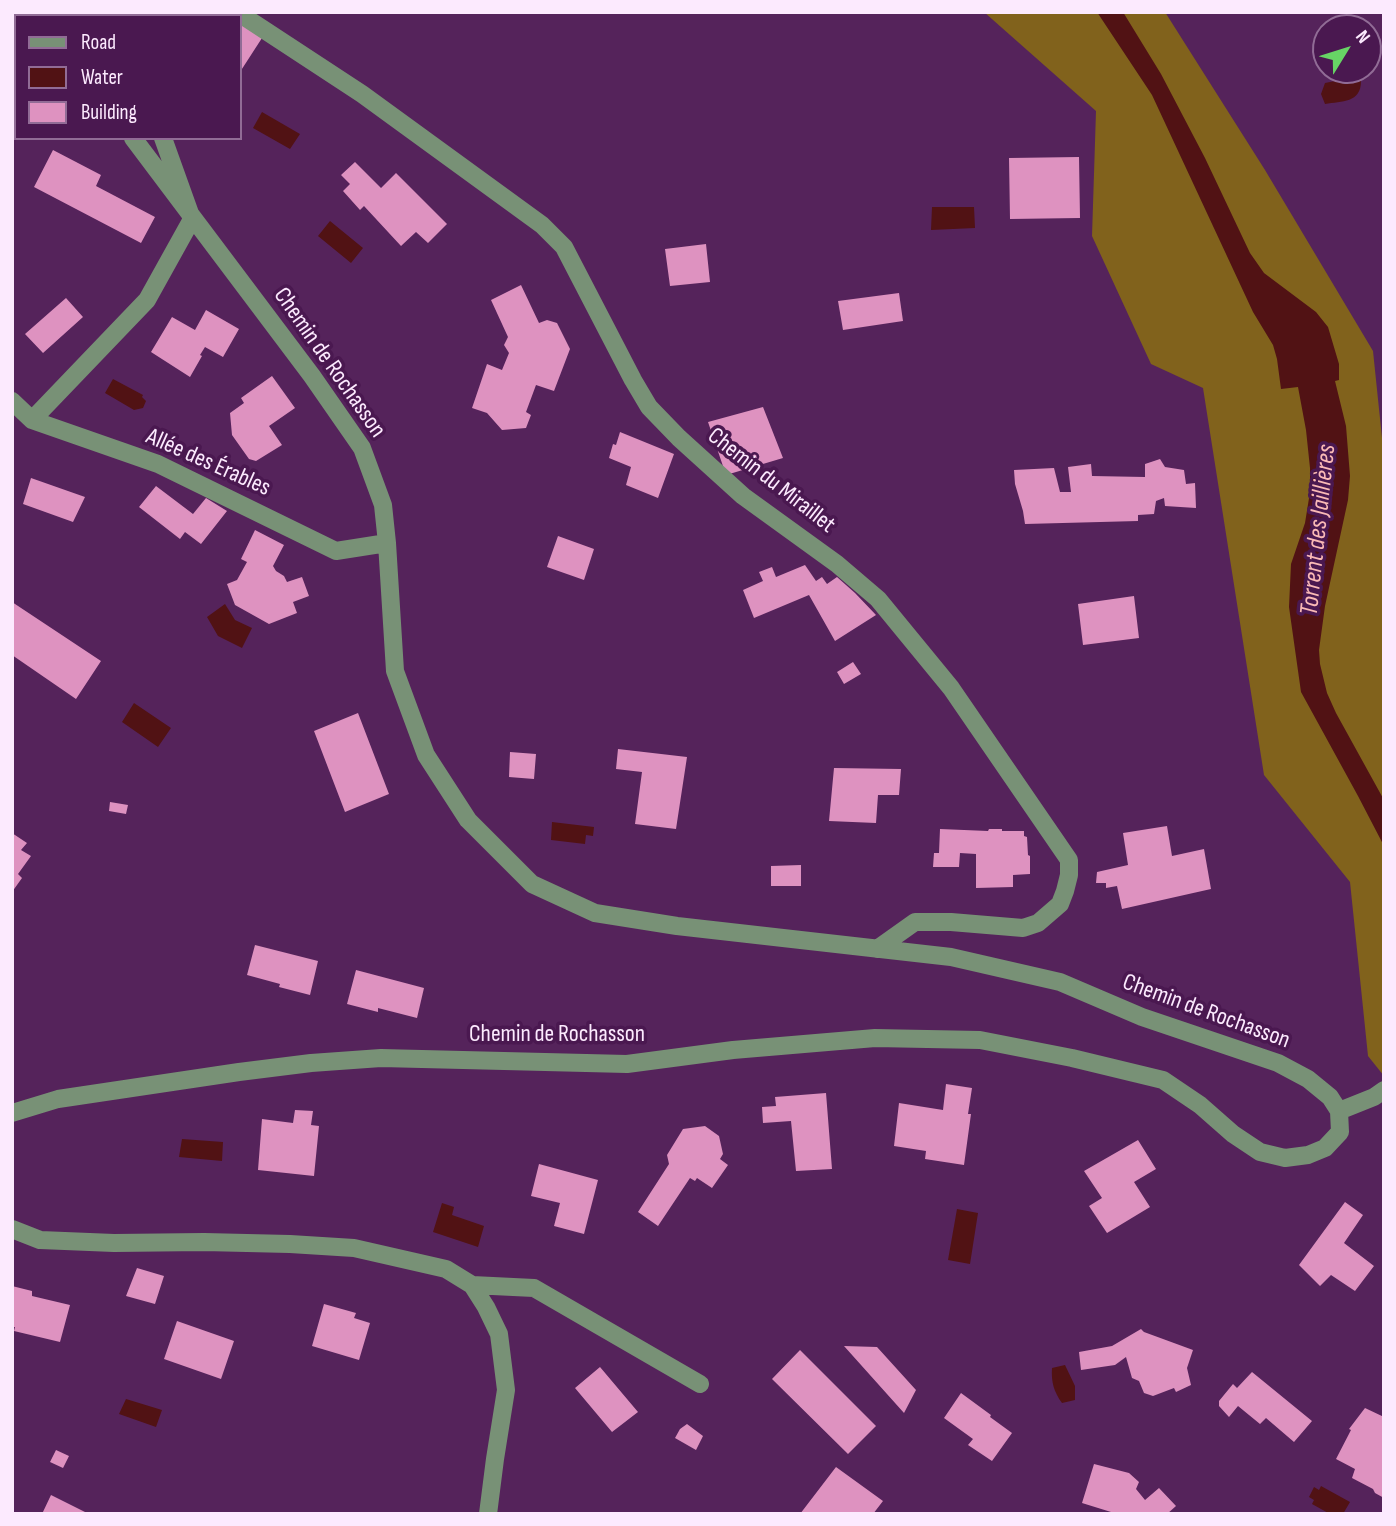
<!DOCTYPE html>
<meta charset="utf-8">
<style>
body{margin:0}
#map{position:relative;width:1396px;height:1526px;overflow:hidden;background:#55235b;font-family:"Sofia Sans Condensed",sans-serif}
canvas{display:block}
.frame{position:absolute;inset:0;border:14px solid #fceafe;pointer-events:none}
.legend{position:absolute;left:14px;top:14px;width:228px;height:126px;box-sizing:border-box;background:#4a1850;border:2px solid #916c96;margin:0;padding:9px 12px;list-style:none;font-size:21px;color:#fceafe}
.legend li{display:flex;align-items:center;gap:14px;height:35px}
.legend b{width:35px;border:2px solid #916c96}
.north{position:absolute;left:1312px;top:14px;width:70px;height:70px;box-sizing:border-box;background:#4a1850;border:2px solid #916c96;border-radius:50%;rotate:52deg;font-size:19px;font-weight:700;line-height:28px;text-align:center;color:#fceafe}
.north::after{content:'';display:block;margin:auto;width:24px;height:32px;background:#67d465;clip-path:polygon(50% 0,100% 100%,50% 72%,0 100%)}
</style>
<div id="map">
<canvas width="1396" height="1526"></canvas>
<div class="frame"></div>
<ul class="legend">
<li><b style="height:9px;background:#789176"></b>Road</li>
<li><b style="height:19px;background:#511214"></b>Water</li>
<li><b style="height:19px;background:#de92c0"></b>Building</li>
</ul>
<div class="north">N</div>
</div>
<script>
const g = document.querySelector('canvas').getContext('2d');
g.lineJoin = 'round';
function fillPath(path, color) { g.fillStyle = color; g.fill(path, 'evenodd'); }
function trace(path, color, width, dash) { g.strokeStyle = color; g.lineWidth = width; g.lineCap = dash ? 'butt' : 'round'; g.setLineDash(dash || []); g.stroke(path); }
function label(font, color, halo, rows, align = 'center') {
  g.font = font + ' "Sofia Sans Condensed",sans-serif'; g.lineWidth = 7; g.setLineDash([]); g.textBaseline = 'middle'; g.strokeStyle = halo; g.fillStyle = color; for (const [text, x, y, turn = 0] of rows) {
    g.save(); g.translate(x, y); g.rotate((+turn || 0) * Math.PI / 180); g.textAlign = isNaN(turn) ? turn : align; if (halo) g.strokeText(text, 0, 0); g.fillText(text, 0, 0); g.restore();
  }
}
fillPath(new Path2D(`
 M 984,12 L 1165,12 L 1265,170 L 1373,351 L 1384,457 L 1384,1076 L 1368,1056 L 1350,882 L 1264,775 L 1203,388 L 1151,364 L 1092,236 L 1096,111 Z`), '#81621c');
fillPath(new Path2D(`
 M 1097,12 L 1123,12 L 1161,74 L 1205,158 L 1250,253 L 1264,273 L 1316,312 L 1328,327 L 1339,364 L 1339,380 L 1335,381 L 1346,426 L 1350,476 L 1348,500 L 1325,606 L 1319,650 L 1320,664 L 1327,693 L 1336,713 L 1384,800 L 1384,846 L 1358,796 L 1301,692 L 1289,607 L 1291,564 L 1305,523 L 1310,492 L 1310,468 L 1306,430 L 1298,387 L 1281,389 L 1277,359 L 1273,345 L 1253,312 L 1152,95 Z
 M 1355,77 L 1361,81 C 1361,103 1342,101 1325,104 L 1321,94 L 1325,83 Z
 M 262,112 L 300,134 L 290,149 L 253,128 Z
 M 932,207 L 974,207 L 975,228 L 931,230 Z
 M 330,221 L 363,248 L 351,263 L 318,236 Z
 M 113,379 L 143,395 L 142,397 L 146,401 L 143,408 L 134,410 L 105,393 Z
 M 225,604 L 235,620 L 252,628 L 242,648 L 218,636 L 207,617 Z
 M 134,703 L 171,728 L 158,747 L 122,722 Z
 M 552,822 L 594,827 L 593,836 L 586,835 L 585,844 L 551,840 Z
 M 182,1139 L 223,1142 L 222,1161 L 179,1157 Z
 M 442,1203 L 454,1207 L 452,1215 L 484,1226 L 478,1247 L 433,1232 Z
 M 957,1209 L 978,1213 L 970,1264 L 948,1260 Z
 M 1065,1365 L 1075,1386 L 1075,1400 L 1062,1403 C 1054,1392 1051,1382 1052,1368 Z
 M 126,1399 L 162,1410 L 156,1427 L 119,1414 Z
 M 1321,1486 L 1350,1502 L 1343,1514 L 1330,1514 L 1312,1504 L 1314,1500 L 1309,1497 L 1314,1487 L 1319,1490 Z`), '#511214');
fillPath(new Path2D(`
 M 205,12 L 225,12 L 230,16 L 203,16 Z
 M 240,22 L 262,38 L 240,72 Z
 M 53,150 L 101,175 L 96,186 L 155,217 L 141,243 L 34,187 Z
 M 1079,157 L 1080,218 L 1010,219 L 1009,158 Z
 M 355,162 L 381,188 L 396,173 L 447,224 L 428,243 L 416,232 L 401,246 L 364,206 L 360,210 L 343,191 L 350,184 L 341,175 Z
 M 706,244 L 710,282 L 670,286 L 665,249 Z
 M 521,285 L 539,323 L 547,320 L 557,323 L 570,349 L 554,391 L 536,385 L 526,412 L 531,415 L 526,428 L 502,430 L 487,413 L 472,408 L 487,364 L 502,370 L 509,353 L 504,345 L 508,337 L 491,300 Z
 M 899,293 L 903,321 L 843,330 L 838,301 Z
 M 66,298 L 83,317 L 43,353 L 25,334 Z
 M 206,310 L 239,329 L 223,357 L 205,347 L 200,355 L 202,356 L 190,377 L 151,352 L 172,317 L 195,330 Z
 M 272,376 L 295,408 L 269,426 L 282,445 L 256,461 L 249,459 L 232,435 L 230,413 L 244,403 L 241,398 Z
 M 763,407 L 783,458 L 726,475 L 708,422 Z
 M 620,432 L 674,454 L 658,498 L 626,485 L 631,467 L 609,458 L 613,444 L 616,445 Z
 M 1160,459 L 1165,467 L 1184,470 L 1186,484 L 1195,483 L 1196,508 L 1165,506 L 1164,498 L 1156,501 L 1154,514 L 1138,515 L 1138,521 L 1025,524 L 1023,511 L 1015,484 L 1014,470 L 1054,468 L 1060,492 L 1071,492 L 1068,467 L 1091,464 L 1092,476 L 1145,477 L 1145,464 Z
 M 31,478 L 85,497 L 73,522 L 23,504 Z
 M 156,486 L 193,514 L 206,498 L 227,511 L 201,544 L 185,532 L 180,539 L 139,507 Z
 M 255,530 L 284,545 L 273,566 L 276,571 L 284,576 L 287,582 L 302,577 L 309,596 L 293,602 L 297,613 L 269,624 L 235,605 L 227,584 L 237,580 L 247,562 L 241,559 Z
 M 558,536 L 594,549 L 584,580 L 547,567 Z
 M 805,565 L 816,581 L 822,577 L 827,584 L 837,577 L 855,593 L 876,615 L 835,641 L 809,595 L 754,618 L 743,590 L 763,581 L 759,572 L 772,567 L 776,577 Z
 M 1134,596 L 1139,638 L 1083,645 L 1078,604 Z
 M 12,602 L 101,661 L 76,699 L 12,655 Z
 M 853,662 L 861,674 L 844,684 L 837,672 Z
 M 358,713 L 389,794 L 345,812 L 314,731 Z
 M 618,749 L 687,757 L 676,829 L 635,824 L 642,772 L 616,769 Z
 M 510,752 L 536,754 L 534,779 L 509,777 Z
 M 834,768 L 901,769 L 899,795 L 878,795 L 876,823 L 829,821 Z
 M 110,802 L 128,805 L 126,814 L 109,811 Z
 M 1167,826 L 1172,856 L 1204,849 L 1211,889 L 1122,909 L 1117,886 L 1106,888 L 1106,883 L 1096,883 L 1097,872 L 1128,865 L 1123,833 Z
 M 940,829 L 988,831 L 989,829 L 1002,829 L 1002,831 L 1024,831 L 1024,836 L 1027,837 L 1028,855 L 1030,856 L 1030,874 L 1013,875 L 1013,887 L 976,888 L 976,854 L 960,853 L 959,867 L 933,867 L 934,853 L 939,853 Z
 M 12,833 L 27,843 L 21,850 L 31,856 L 18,874 L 22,878 L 12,892 Z
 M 801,865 L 801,886 L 771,886 L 771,866 Z
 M 255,945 L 318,961 L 310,995 L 279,987 L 280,984 L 247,975 Z
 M 356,970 L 424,988 L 417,1018 L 378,1008 L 378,1012 L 347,1004 Z
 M 946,1084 L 972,1088 L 968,1114 L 971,1114 L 964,1165 L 925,1159 L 926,1151 L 894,1146 L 899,1103 L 943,1110 Z
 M 826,1093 L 832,1169 L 796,1171 L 791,1121 L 763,1123 L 762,1107 L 776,1106 L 775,1097 Z
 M 295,1110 L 313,1111 L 311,1125 L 319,1126 L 314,1176 L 258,1170 L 262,1119 L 293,1123 Z
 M 705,1126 L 719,1136 L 723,1154 L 720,1159 L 728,1165 L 712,1188 L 697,1178 L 695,1181 L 690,1178 L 658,1226 L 638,1212 L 669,1164 L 667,1155 L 683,1129 Z
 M 1138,1140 L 1156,1169 L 1134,1182 L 1150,1207 L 1107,1233 L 1089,1206 L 1102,1198 L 1084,1171 Z
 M 539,1164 L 598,1180 L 584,1234 L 554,1226 L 560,1203 L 531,1196 Z
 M 1345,1202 L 1363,1215 L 1344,1243 L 1374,1266 L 1355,1291 L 1331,1275 L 1320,1286 L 1299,1265 Z
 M 137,1268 L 164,1276 L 155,1304 L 126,1296 Z
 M 12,1286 L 32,1291 L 32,1296 L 70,1305 L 60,1342 L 14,1331 L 15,1327 L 12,1327 Z
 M 324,1304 L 356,1313 L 354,1318 L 370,1323 L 359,1360 L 312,1346 Z
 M 177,1321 L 234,1341 L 221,1379 L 164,1359 Z
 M 1141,1329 L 1144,1332 L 1193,1350 L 1187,1368 L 1191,1385 L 1176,1392 L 1174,1388 L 1153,1396 L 1144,1393 L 1139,1381 L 1132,1378 L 1126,1357 L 1115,1365 L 1081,1370 L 1079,1352 L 1112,1346 Z
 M 844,1346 L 877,1347 L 916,1390 L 904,1413 Z
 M 800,1350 L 876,1426 L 848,1454 L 772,1379 Z
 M 600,1367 L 638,1412 L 612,1432 L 575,1388 Z
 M 1252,1372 L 1312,1421 L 1294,1442 L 1266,1418 L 1260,1424 L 1238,1406 L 1229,1417 L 1219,1406 L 1219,1401 L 1233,1384 L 1237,1388 Z
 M 961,1393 L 991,1415 L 990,1417 L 1012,1433 L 992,1461 L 968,1445 L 973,1439 L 944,1418 Z
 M 1365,1408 L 1384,1417 L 1384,1498 L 1375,1493 L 1373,1489 L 1352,1478 L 1355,1469 L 1336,1459 L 1351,1430 L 1349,1429 Z
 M 687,1424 L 703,1436 L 696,1450 L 675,1438 L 680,1429 Z
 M 56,1450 L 69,1456 L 63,1468 L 50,1462 Z
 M 1094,1464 L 1129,1473 L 1139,1482 L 1136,1489 L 1145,1500 L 1159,1488 L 1176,1506 L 1167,1514 L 1113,1514 L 1111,1512 L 1082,1503 Z
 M 836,1467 L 883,1501 L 873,1514 L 800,1514 Z
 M 51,1495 L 89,1514 L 42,1514 Z`), '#de92c0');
trace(new Path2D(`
 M 39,12 L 41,16
 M 113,12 L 114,16
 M 237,12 L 362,94 L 542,225 L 564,247 L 633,380 L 649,407 L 679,438 L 743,496 L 837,564 L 878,599 L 951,688 L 1069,860 L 1069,875 L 1065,891 L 1060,904 L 1038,923 L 1023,928 L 951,922 L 915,922 L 877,949
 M 12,401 L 32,420 L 158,464 L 336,551 L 387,543
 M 32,420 L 147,300 L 192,219 L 163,138
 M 1339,1111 L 1374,1097 L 1384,1090
 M 12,1113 L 58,1099 L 239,1072 L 311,1063 L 381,1058 L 627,1064 L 733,1050 L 875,1038 L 980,1040 L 1072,1058 L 1163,1080 L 1200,1105 L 1233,1134 L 1260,1152 L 1285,1158 L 1308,1155 L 1325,1148 L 1340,1132 L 1339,1111 L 1330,1097 L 1308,1079 L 1278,1063 L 1142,1017 L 1060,982 L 951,957 L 677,926 L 595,913 L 532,884 L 468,820 L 426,755 L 395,671 L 387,543 L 383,505 L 362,448 L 312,376 L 133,138
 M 12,1229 L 40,1240 L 114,1243 L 204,1242 L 290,1244 L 354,1248 L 446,1269 L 472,1285 L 486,1307 L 499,1334 L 506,1390 L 495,1459 L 488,1514
 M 472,1285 L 534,1288 L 700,1384`), '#789176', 18);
label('24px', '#fceafe', '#4a1850', [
 ["Chemin de Rochasson",329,363,55],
 ["Allée des Érables",208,463,24],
 ["Chemin du Miraillet",771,481,38],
 ["Chemin de Rochasson",1206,1012,20],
 ["Chemin de Rochasson",557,1035]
]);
label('italic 26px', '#fabab6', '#4a1850', [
 ["Torrent des Jaillières",1319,530,-84]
]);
</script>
